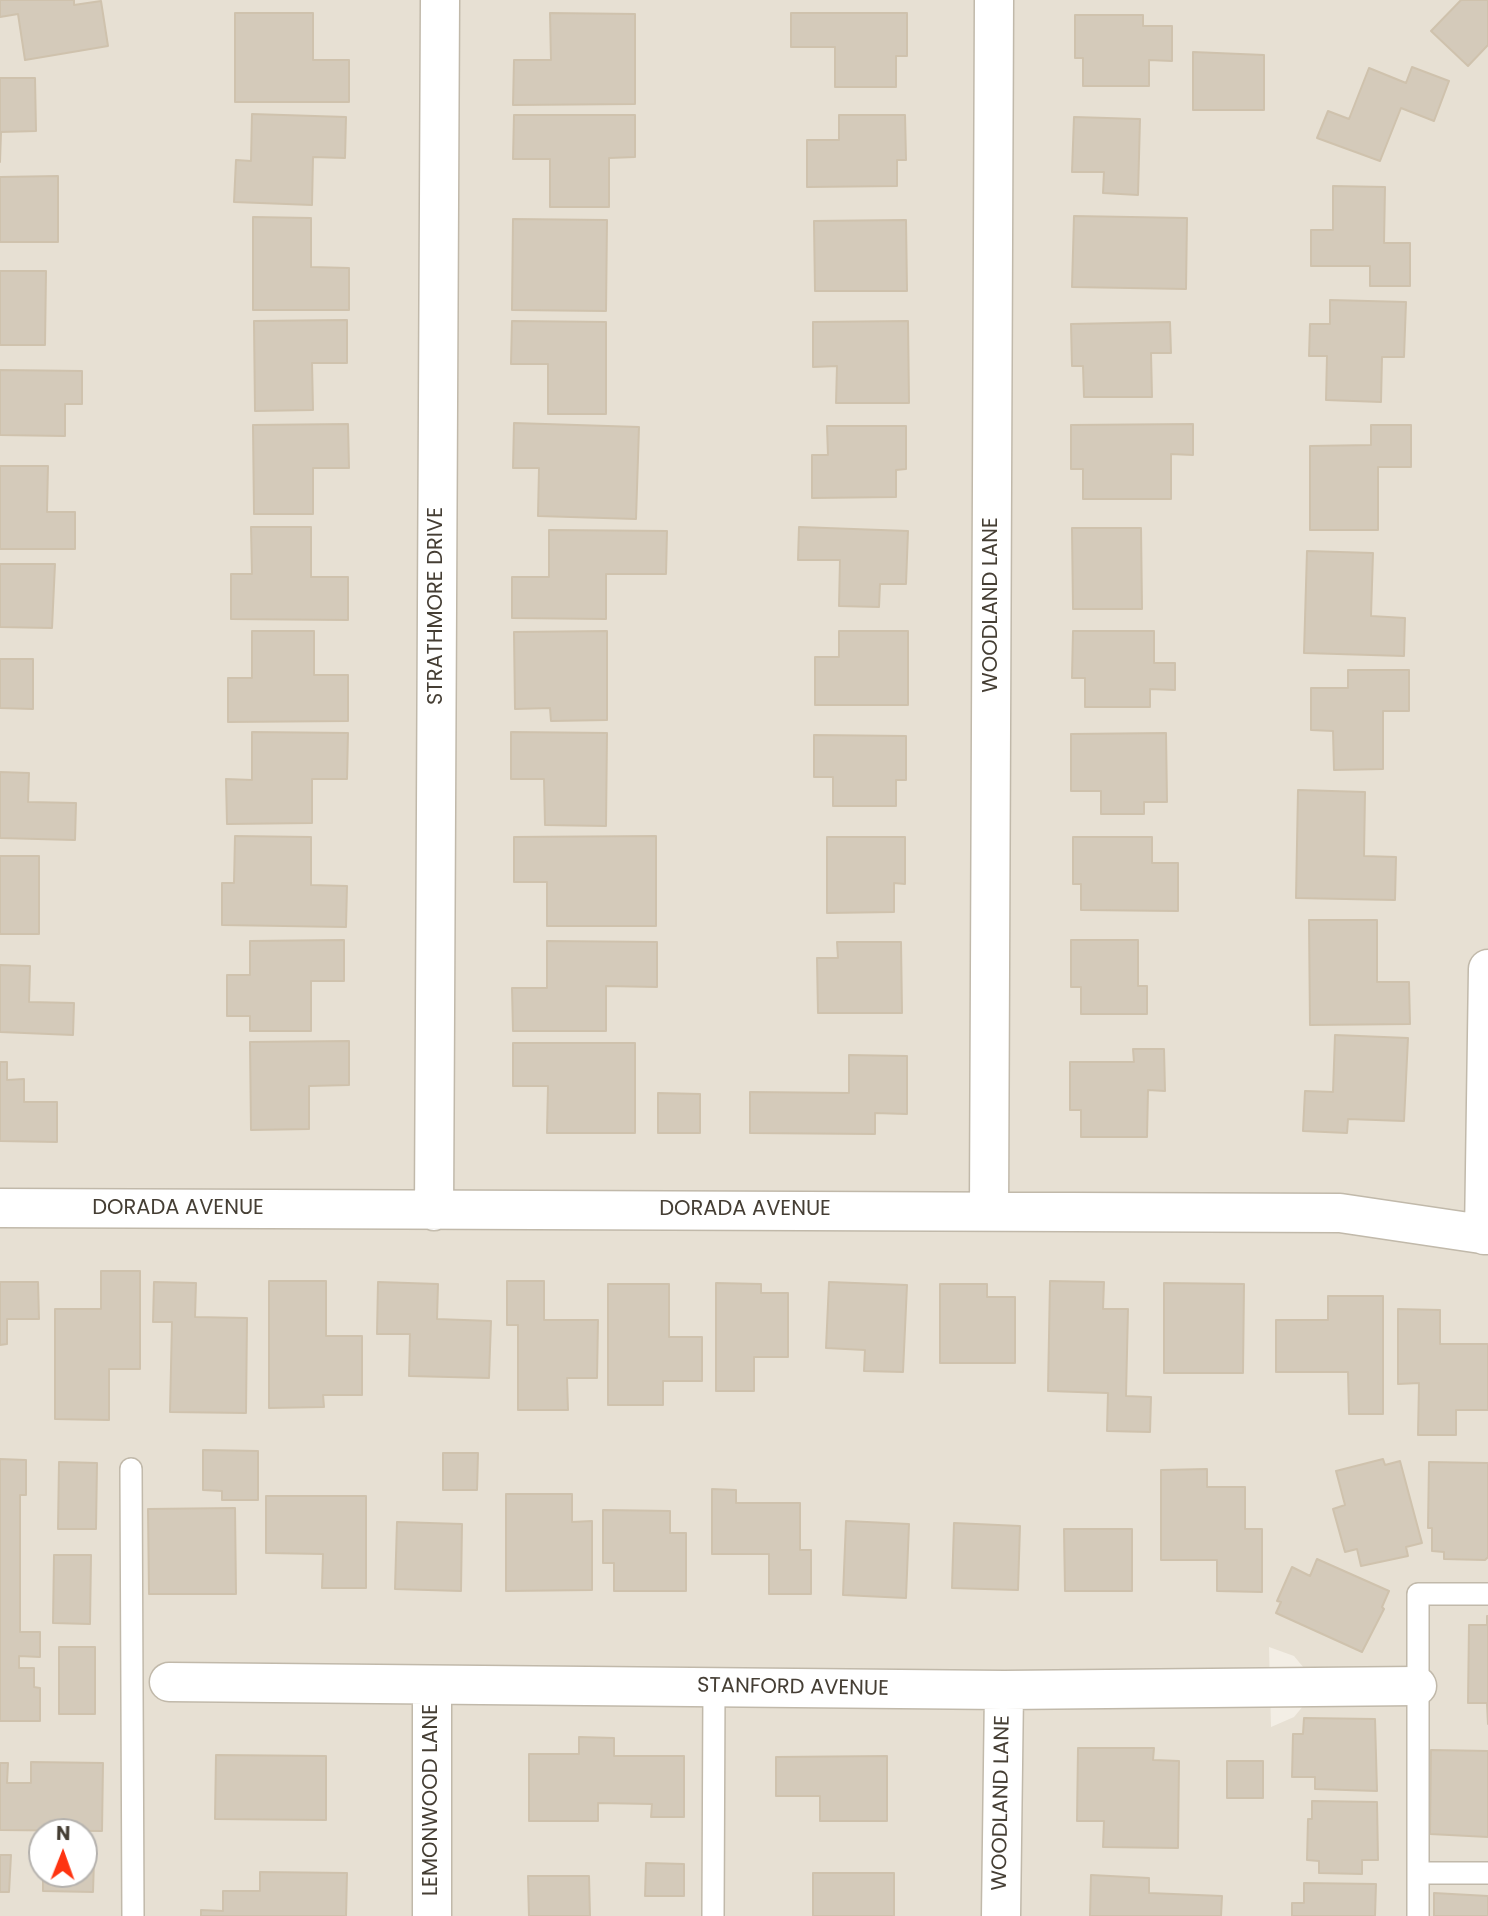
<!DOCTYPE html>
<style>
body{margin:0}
#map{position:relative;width:1488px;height:1916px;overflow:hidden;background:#f3eee5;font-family:Poppins,sans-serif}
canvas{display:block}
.north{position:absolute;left:28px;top:1818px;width:70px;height:70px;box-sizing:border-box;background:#fff;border:2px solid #b5b2ae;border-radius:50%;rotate:1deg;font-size:19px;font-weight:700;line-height:28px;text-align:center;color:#453e34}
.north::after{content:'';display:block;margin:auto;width:24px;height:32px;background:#fe3411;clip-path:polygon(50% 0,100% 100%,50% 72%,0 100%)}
</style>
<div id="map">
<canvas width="1488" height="1916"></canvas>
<div class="north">N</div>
</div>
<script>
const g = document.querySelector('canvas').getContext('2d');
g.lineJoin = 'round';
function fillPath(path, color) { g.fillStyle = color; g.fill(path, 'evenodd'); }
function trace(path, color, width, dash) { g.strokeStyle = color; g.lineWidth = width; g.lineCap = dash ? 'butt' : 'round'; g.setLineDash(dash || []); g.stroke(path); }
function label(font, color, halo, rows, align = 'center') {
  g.font = font + ' Poppins,sans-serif'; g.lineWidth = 5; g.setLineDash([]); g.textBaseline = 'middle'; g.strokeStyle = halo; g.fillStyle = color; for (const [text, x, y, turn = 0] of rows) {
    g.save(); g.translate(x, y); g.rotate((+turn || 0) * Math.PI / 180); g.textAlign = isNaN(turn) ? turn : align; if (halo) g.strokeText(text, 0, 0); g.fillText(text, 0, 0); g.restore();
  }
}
fillPath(new Path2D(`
 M 0,0 L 1488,0 L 1488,1916 L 0,1916 ZM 1269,1647 L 1294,1656 L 1308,1673 L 1304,1705 L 1294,1717 L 1271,1727 ZM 42,1832 L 84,1832 L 84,1874 L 42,1874 Z`), '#e7e0d3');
const building = new Path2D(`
 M 0,0 L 74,0 L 74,5 L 101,1 L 108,46 L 25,60 L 18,14 L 0,17 Z
 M 1461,0 L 1488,0 L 1488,45 L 1468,66 L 1431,31 Z
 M 235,13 L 313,13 L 313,60 L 349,60 L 349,102 L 235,102 Z
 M 550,13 L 635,14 L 635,104 L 513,105 L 514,60 L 551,60 Z
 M 791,13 L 907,13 L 907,56 L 896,56 L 896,87 L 835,87 L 835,47 L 791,47 Z
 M 1075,15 L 1143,15 L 1143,26 L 1172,26 L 1172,61 L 1149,60 L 1149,86 L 1083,86 L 1083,58 L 1075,58 Z
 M 1193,52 L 1264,55 L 1264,110 L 1193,110 Z
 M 1412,67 L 1449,81 L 1434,121 L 1401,108 L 1380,161 L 1317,138 L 1328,111 L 1349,119 L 1369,68 L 1406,83 Z
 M 0,78 L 35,78 L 36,131 L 1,132 L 0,162 Z
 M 252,114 L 346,117 L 345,158 L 313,157 L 312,205 L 234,202 L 236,160 L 251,161 Z
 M 514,115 L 635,115 L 635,157 L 609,158 L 609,207 L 550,207 L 550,159 L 513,159 Z
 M 839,115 L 905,115 L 906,160 L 897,160 L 897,186 L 807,187 L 807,140 L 839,140 Z
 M 1074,117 L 1140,119 L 1138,195 L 1103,193 L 1104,172 L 1072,172 Z
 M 58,176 L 58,242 L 0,242 L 0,177 Z
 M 1333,186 L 1385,187 L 1384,243 L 1410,243 L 1410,286 L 1370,286 L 1370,266 L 1311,266 L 1311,230 L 1333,230 Z
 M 1074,216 L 1187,218 L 1186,289 L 1072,287 Z
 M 253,217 L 311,218 L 311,267 L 349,268 L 349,310 L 253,310 Z
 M 513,219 L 607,220 L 606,311 L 512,310 Z
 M 906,220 L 907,291 L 815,291 L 814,221 Z
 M 0,271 L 46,271 L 45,345 L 0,345 Z
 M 1330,300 L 1406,302 L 1404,357 L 1382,357 L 1381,402 L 1326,400 L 1327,356 L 1309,356 L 1310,324 L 1330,324 Z
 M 347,320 L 347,363 L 312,363 L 313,410 L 255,411 L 254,321 Z
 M 512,321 L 606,322 L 606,414 L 548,414 L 548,364 L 511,364 Z
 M 908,321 L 909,403 L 836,403 L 837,366 L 813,367 L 813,322 Z
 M 1170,322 L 1171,353 L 1151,353 L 1152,397 L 1084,397 L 1083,366 L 1072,366 L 1071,324 Z
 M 0,370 L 82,371 L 82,404 L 65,404 L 65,436 L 0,435 Z
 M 514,423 L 639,427 L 636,519 L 538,516 L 539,468 L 513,468 Z
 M 348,424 L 349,468 L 313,468 L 313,514 L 254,514 L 253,425 Z
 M 1193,424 L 1193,455 L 1171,454 L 1171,499 L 1083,499 L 1083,469 L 1071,469 L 1071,425 Z
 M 1371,425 L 1411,425 L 1411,467 L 1378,467 L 1378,530 L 1310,530 L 1310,446 L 1371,445 Z
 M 827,426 L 906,426 L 906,469 L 896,470 L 896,497 L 812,498 L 812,455 L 828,455 Z
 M 0,466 L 48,466 L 47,512 L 75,512 L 75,549 L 0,549 Z
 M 251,527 L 311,527 L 311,577 L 348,577 L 348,620 L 231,619 L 231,574 L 252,574 Z
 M 799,527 L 908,531 L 906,584 L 880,584 L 879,607 L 839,606 L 840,560 L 798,560 Z
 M 1072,528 L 1141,528 L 1142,609 L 1073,609 Z
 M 549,530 L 667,531 L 666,574 L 606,574 L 606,619 L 512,618 L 512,577 L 549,577 Z
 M 1307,551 L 1373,553 L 1371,616 L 1405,618 L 1404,656 L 1304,653 Z
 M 0,564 L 55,564 L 52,628 L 0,627 Z
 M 252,631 L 314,631 L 314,675 L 348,675 L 348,721 L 228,722 L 228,678 L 252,678 Z
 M 607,631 L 607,720 L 551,721 L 550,708 L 515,709 L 514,632 Z
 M 839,631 L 908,631 L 908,705 L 815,705 L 815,657 L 839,657 Z
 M 1073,631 L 1154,631 L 1154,663 L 1175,663 L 1175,690 L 1150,689 L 1150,707 L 1085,707 L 1085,678 L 1072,678 Z
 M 0,659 L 33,659 L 33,709 L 0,708 Z
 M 1348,670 L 1409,670 L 1409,711 L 1383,711 L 1383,769 L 1334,770 L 1333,731 L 1311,730 L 1311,688 L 1348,688 Z
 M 252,732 L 348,733 L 347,779 L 312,779 L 312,823 L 227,824 L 226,779 L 252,780 Z
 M 511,732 L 607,733 L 606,826 L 545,825 L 544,779 L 511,779 Z
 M 1166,733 L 1167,802 L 1144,802 L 1144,814 L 1101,814 L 1101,791 L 1071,791 L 1071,734 Z
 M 814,735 L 906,736 L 906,780 L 896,780 L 896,806 L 833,806 L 833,777 L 814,777 Z
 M 0,772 L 29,773 L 28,802 L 76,803 L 75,840 L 0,838 Z
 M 1298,790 L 1365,792 L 1364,856 L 1396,857 L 1395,900 L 1296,898 Z
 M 235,836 L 311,837 L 311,885 L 347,886 L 346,927 L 222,925 L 222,883 L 234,883 Z
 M 656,836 L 656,926 L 547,926 L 547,882 L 514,882 L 514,837 Z
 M 827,837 L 905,837 L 905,884 L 894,883 L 894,912 L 827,913 Z
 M 1073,837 L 1152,837 L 1152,863 L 1178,863 L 1178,911 L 1081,910 L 1081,884 L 1073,884 Z
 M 0,856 L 39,856 L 39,934 L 0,934 Z
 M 1309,920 L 1377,920 L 1377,982 L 1409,982 L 1410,1024 L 1310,1025 Z
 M 344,940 L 344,981 L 311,981 L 311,1031 L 250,1031 L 250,1016 L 227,1016 L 227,975 L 250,975 L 250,941 Z
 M 1071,940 L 1138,940 L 1138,986 L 1147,986 L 1147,1014 L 1081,1014 L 1081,987 L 1071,987 Z
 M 547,941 L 657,942 L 657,987 L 606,986 L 606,1031 L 513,1031 L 512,988 L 547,988 Z
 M 837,942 L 901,942 L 902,1013 L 818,1013 L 817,958 L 838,958 Z
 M 0,965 L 30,966 L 29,1002 L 74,1003 L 73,1035 L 0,1032 Z
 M 1335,1035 L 1408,1038 L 1404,1121 L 1348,1119 L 1347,1133 L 1303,1131 L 1305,1091 L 1333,1092 Z
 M 349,1041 L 349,1085 L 309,1086 L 309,1129 L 251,1130 L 250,1042 Z
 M 513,1043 L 635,1043 L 635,1133 L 547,1133 L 548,1086 L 513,1086 Z
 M 1133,1049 L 1164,1049 L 1165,1091 L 1148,1090 L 1147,1137 L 1081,1137 L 1081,1110 L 1070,1110 L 1070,1062 L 1134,1062 Z
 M 849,1055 L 907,1056 L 907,1114 L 875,1113 L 875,1134 L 750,1133 L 750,1092 L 849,1093 Z
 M 0,1062 L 7,1062 L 7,1080 L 24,1079 L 24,1102 L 57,1102 L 57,1142 L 0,1141 Z
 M 658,1093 L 700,1094 L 700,1133 L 658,1133 Z
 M 101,1271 L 140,1271 L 140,1369 L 109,1369 L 109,1420 L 55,1419 L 55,1309 L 101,1309 Z
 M 269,1281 L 326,1281 L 326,1336 L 362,1336 L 362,1395 L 323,1395 L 324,1407 L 269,1408 Z
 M 507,1281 L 544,1281 L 544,1320 L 598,1320 L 597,1378 L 567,1378 L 568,1410 L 518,1410 L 518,1325 L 507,1325 Z
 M 1050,1281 L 1104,1282 L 1103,1309 L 1128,1309 L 1126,1396 L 1151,1397 L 1150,1432 L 1107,1431 L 1108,1393 L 1048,1391 Z
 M 0,1282 L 38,1282 L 39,1319 L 7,1319 L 7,1344 L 0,1345 Z
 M 154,1282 L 196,1283 L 195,1317 L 247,1318 L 246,1413 L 170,1412 L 172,1322 L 153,1322 Z
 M 378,1282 L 438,1284 L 437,1319 L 491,1321 L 489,1378 L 409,1376 L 410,1334 L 377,1334 Z
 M 829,1282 L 907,1285 L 903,1372 L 864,1371 L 865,1350 L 826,1348 Z
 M 716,1283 L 761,1284 L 761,1293 L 788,1293 L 788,1357 L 754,1357 L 754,1391 L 716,1391 Z
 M 1164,1283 L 1244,1284 L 1243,1373 L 1164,1373 Z
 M 608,1284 L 669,1284 L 669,1337 L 702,1337 L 702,1381 L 663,1381 L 663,1405 L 608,1405 Z
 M 940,1284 L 987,1284 L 987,1297 L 1015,1297 L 1015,1363 L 940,1363 Z
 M 1328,1296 L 1383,1296 L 1383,1414 L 1349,1414 L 1348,1372 L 1276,1372 L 1276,1320 L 1328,1320 Z
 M 1398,1309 L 1440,1310 L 1440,1344 L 1488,1344 L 1488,1410 L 1456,1410 L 1456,1435 L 1418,1435 L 1419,1383 L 1398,1384 Z
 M 203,1450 L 258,1451 L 258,1500 L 222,1500 L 222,1491 L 203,1490 Z
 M 443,1453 L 478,1453 L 477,1490 L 443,1490 Z
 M 0,1459 L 26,1460 L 26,1495 L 20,1495 L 20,1632 L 40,1632 L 40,1657 L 19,1656 L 19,1668 L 34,1668 L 34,1687 L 40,1688 L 40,1721 L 0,1721 Z
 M 1383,1459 L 1385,1465 L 1400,1461 L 1422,1543 L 1406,1547 L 1408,1556 L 1361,1566 L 1357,1549 L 1345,1552 L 1333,1509 L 1345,1505 L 1336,1471 Z
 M 59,1462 L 97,1463 L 96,1529 L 58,1529 Z
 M 1429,1462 L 1488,1463 L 1488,1557 L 1485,1560 L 1444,1559 L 1444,1552 L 1432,1551 L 1432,1528 L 1428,1528 Z
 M 1207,1469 L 1207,1487 L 1245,1487 L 1245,1529 L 1262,1529 L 1262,1592 L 1217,1591 L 1217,1560 L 1161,1560 L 1161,1470 Z
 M 712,1489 L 736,1490 L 736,1503 L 800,1503 L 800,1550 L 811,1550 L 811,1594 L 769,1594 L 769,1554 L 712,1554 Z
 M 506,1494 L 572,1494 L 572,1522 L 592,1521 L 592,1590 L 506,1591 Z
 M 266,1496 L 366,1496 L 366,1588 L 322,1588 L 323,1554 L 266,1553 Z
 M 235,1508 L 236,1594 L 149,1594 L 148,1509 Z
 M 603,1510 L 670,1511 L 670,1533 L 686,1533 L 686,1591 L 614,1591 L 614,1563 L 603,1563 Z
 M 846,1521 L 909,1524 L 906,1598 L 843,1595 Z
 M 397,1522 L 462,1524 L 461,1591 L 395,1589 Z
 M 954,1523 L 1020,1526 L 1018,1590 L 952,1588 Z
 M 1064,1529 L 1132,1529 L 1132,1591 L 1065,1591 Z
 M 54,1555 L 91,1555 L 90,1624 L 53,1623 Z
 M 1317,1559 L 1389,1591 L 1382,1607 L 1384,1609 L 1362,1652 L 1276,1613 L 1281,1602 L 1277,1601 L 1292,1567 L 1310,1576 Z
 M 1487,1616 L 1488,1616 L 1488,1724 L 1487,1703 L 1468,1703 L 1469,1625 L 1487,1625 Z
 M 59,1647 L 95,1647 L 95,1714 L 59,1714 Z
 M 1304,1718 L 1375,1719 L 1377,1791 L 1315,1789 L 1315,1777 L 1292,1777 L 1293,1734 L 1303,1734 Z
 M 579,1737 L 614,1738 L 614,1756 L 684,1756 L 684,1817 L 651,1817 L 652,1804 L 598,1803 L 598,1821 L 529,1821 L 529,1754 L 579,1754 Z
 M 1078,1748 L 1154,1748 L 1153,1760 L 1179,1761 L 1178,1848 L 1103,1847 L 1104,1821 L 1077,1821 Z
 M 1431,1750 L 1488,1751 L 1488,1837 L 1430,1834 Z
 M 216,1755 L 326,1756 L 326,1820 L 215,1819 Z
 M 887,1756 L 887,1821 L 820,1821 L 820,1796 L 776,1796 L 776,1757 Z
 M 1227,1761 L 1263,1761 L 1263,1798 L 1227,1798 Z
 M 31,1762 L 103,1763 L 102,1831 L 0,1830 L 0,1763 L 8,1763 L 7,1783 L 31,1783 Z
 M 1312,1801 L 1377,1802 L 1378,1860 L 1362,1860 L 1362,1874 L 1319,1873 L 1319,1861 L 1307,1860 L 1308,1819 L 1312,1819 Z
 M 0,1855 L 11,1855 L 9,1892 L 0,1892 Z
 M 84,1859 L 94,1860 L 93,1892 L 43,1891 L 43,1874 L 84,1874 Z
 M 646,1863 L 684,1864 L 684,1896 L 645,1896 Z
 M 260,1872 L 347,1873 L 346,1916 L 201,1916 L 201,1910 L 223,1911 L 223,1891 L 260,1891 Z
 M 813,1873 L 894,1873 L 894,1916 L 813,1916 Z
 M 1091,1875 L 1149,1878 L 1149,1893 L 1222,1896 L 1221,1916 L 1090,1916 Z
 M 528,1876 L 589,1876 L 590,1916 L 529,1916 Z
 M 1304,1883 L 1376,1884 L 1375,1916 L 1292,1916 L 1292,1903 L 1304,1903 Z
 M 1434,1893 L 1488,1896 L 1488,1916 L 1434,1916 Z`);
fillPath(building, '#d4caba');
trace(building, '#cfc2ad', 2);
const lane = new Path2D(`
 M 131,1469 L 133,1916
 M 1418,1873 L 1488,1873
 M 713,1916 L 714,1687
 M 1418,1916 L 1418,1594 L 1488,1594`);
const street = new Path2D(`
 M 0,1208 L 1340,1213 L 1488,1235
 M 989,1210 L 994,0
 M 434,1211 L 440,0
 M 1484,1235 L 1488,969
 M 169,1682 L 1004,1690 L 1417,1686
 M 432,1685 L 432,1916
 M 1001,1916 L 1004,1690`);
trace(lane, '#c1b9aa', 24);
trace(street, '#c1b9aa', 41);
trace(lane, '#fff', 21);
trace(street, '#fff', 38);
label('21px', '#453e34', '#fff', [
 ["WOODLAND LANE",992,605,-90],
 ["STRATHMORE DRIVE",437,606,-90],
 ["DORADA AVENUE",178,1209],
 ["DORADA AVENUE",745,1210],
 ["STANFORD AVENUE",793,1688,1],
 ["LEMONWOOD LANE",432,1800,-90],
 ["WOODLAND LANE",1002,1803,-89]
]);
</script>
